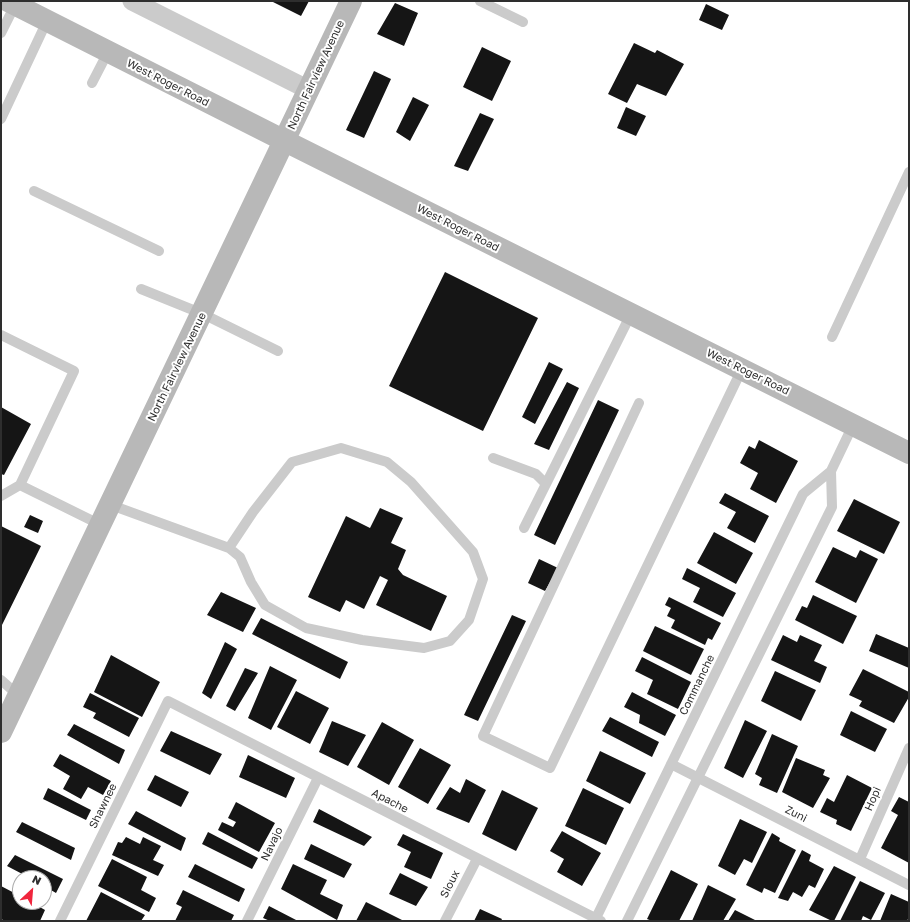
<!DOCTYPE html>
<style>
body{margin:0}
#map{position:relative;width:910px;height:922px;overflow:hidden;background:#fff;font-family:"Golos Text",sans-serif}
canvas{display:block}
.frame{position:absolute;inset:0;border:2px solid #2e2e2e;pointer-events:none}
.north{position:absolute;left:12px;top:870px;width:40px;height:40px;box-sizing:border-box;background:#fff;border:1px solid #ababab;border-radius:50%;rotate:26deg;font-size:11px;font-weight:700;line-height:16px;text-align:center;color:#2e2e2e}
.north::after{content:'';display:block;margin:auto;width:14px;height:18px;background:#f0253d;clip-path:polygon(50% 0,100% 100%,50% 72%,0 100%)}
</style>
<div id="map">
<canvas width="910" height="922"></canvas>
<div class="frame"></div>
<div class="north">N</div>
</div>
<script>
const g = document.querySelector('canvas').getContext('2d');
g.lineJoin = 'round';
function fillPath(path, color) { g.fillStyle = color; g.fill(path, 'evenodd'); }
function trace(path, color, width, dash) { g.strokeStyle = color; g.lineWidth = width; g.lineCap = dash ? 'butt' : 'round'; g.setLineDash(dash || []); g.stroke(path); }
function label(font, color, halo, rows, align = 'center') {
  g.font = font + ' "Golos Text",sans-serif'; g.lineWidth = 4; g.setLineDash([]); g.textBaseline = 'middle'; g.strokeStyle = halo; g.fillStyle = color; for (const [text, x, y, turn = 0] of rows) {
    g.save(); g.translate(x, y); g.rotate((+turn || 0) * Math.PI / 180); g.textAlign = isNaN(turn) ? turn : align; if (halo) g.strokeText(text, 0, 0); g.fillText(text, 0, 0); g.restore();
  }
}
fillPath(new Path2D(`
 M 271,1 L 309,1 L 301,16 Z
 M 395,3 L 418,13 L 404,46 L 377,34 Z
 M 706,4 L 729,15 L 722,30 L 699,20 Z
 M 634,43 L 655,53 L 657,50 L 684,64 L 666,96 L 637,84 L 627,103 L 608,94 Z
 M 482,47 L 511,61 L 492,101 L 463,87 Z
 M 374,71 L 391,79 L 364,138 L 346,130 Z
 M 413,97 L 429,105 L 410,141 L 396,132 Z
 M 626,107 L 646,116 L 636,136 L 617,128 Z
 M 480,113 L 494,119 L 468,171 L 454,166 Z
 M 445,272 L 538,318 L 483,431 L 389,386 Z
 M 549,362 L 563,369 L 535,424 L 522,417 Z
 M 567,382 L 579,388 L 549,450 L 534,444 Z
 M 598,400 L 619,410 L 555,545 L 534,535 Z
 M 1,407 L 31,424 L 4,475 L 1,474 Z
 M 759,440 L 798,461 L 776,503 L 750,489 L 758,473 L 740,463 L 749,446 L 755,449 Z
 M 725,493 L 769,516 L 755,543 L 727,528 L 736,512 L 719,503 Z
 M 854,499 L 900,522 L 884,554 L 837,531 Z
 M 380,508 L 403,518 L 391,543 L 406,550 L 398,569 L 403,575 L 447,596 L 431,631 L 376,605 L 388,580 L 380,576 L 364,609 L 346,600 L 340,612 L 308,597 L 346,516 L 370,528 Z
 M 30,515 L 43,521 L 38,533 L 24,527 Z
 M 1,526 L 41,546 L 1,627 Z
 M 714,532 L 753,553 L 736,584 L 697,563 Z
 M 833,547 L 856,558 L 860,550 L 878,559 L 856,603 L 815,582 Z
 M 539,559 L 558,568 L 545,591 L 528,583 Z
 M 687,568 L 736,593 L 723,617 L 693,602 L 700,588 L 682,579 Z
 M 221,592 L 256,608 L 243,632 L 207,615 Z
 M 813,595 L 857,616 L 843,644 L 795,620 L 802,606 L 807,608 Z
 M 669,597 L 721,623 L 712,640 L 708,638 L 705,645 L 671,628 L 675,620 L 667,616 L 671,608 L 665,605 Z
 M 512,615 L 526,621 L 478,721 L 464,715 Z
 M 261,618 L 348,662 L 340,679 L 252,634 Z
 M 655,626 L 704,649 L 691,675 L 643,651 Z
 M 876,634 L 909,648 L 909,668 L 869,651 Z
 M 783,635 L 797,642 L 800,635 L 822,645 L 814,661 L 827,667 L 820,683 L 771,660 Z
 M 225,642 L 237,649 L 211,699 L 202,693 Z
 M 111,655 L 160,682 L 142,717 L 94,692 Z
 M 642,657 L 691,682 L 678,709 L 647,694 L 653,680 L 635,671 Z
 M 270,666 L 297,680 L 271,730 L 248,718 Z
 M 245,668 L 258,673 L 235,711 L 226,706 Z
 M 863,669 L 909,692 L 909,697 L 894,723 L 859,706 L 862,701 L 849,695 Z
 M 775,671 L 816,690 L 801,721 L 761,701 Z
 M 296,691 L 329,708 L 310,744 L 277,727 Z
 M 632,692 L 676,715 L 665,736 L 639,723 L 640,715 L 624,707 Z
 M 90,693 L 139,718 L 129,737 L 93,718 L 96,713 L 83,707 Z
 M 851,711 L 887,729 L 875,752 L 840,735 Z
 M 610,717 L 659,742 L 652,757 L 602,731 Z
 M 745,720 L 767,731 L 743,778 L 724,768 Z
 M 332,721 L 366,735 L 348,766 L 319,752 Z
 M 382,722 L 414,740 L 389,785 L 357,767 Z
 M 74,724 L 125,750 L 119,764 L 67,735 Z
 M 171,731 L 222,754 L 210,775 L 160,751 Z
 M 772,734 L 798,746 L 777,793 L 759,785 L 762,778 L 755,774 Z
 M 420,748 L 451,765 L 428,804 L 398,787 Z
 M 600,751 L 646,773 L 630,804 L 586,781 Z
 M 60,754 L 111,781 L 103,795 L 88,787 L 81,799 L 63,789 L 70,776 L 53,766 Z
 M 248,755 L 295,778 L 286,798 L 239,777 Z
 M 796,758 L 825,770 L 823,775 L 830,778 L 813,808 L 782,792 Z
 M 155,775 L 189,792 L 181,807 L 147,790 Z
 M 847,775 L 872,788 L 851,831 L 836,824 L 837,820 L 820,812 L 827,798 L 834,802 Z
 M 466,779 L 486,790 L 469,823 L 436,809 L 450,787 L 460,793 Z
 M 48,788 L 91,810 L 86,820 L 43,799 Z
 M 583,788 L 624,808 L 606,845 L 565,826 Z
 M 502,790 L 538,808 L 516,851 L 482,834 Z
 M 899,797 L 909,802 L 909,863 L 881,848 L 898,815 L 891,811 Z
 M 236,802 L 275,823 L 259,852 L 218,830 L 222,822 L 233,827 L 236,822 L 228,818 Z
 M 319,809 L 372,837 L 364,846 L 313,822 Z
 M 136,811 L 186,838 L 181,851 L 128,824 Z
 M 740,819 L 767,832 L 752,863 L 744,859 L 735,875 L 718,866 Z
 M 22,822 L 75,848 L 71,860 L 16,832 Z
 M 562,831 L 601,853 L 582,886 L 557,872 L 564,859 L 550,851 Z
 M 208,832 L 258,858 L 252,869 L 202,844 Z
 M 772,833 L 780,838 L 779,841 L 796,850 L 775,893 L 764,888 L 762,893 L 746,885 Z
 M 403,834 L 443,853 L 431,879 L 404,867 L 411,852 L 397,845 Z
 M 126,837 L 140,844 L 143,837 L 161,846 L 153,860 L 164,865 L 158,876 L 112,855 L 118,842 L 122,843 Z
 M 311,844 L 352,864 L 344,878 L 304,859 Z
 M 802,850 L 811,855 L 809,861 L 824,869 L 815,888 L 809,885 L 802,897 L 793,892 L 788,901 L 778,898 Z
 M 15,855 L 63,879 L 56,893 L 44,886 L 44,878 L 30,878 L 7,866 Z
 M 112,859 L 147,877 L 141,890 L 156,898 L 149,912 L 98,886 Z
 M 195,864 L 245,889 L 239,902 L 188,877 Z
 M 293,864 L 327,880 L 320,894 L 343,905 L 337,920 L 281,889 Z
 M 834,866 L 856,877 L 834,921 L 832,921 L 809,910 Z
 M 671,870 L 698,884 L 679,921 L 652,921 L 647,919 Z
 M 400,873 L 428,887 L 416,906 L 389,894 Z
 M 860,881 L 885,893 L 871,920 L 863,916 L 861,921 L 840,921 Z
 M 708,885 L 736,899 L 723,921 L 692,921 Z
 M 1,886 L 20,896 L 20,902 L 31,902 L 45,910 L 40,921 L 5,921 L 1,919 Z
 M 183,890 L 234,915 L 231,921 L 175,921 L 182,907 L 176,904 Z
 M 101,892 L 145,915 L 141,921 L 86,921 Z
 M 891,894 L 909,902 L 909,917 L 907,921 L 880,921 Z
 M 366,902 L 404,921 L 356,921 Z
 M 269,906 L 298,921 L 270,921 L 263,918 Z
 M 480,909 L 502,919 L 501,921 L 474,921 Z
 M 735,910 L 757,921 L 728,921 Z`), '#151515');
trace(new Path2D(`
 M 480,1 L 523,22
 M 1,33 L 15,5
 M 92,83 L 108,52
 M 1,119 L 47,21
 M 34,191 L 159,251
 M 141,289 L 203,314 L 278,351
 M 1,335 L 74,371 L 20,485
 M 832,337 L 909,172
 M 639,403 L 483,736 L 550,768 L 742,369
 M 493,458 L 536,474 L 546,484
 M 1,496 L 20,485 L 101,525
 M 111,505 L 229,548 L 240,557 L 251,582 L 265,605 L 306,628 L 362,640 L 424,648 L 450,641 L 469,620 L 483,579 L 473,552 L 411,482 L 387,462 L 341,448 L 292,462 L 253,512 L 229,548
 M 524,528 L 631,314
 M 1,680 L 19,696
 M 671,764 L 909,885
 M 860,859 L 909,748
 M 596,918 L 803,494 L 831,471 L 853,425
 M 60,921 L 168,701 L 601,921
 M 247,921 L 318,778
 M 445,921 L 477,859
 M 627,921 L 832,507 L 831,471`), '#cbcbcb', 10);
trace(new Path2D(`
 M 132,1 L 309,90`), '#cbcbcb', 19);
trace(new Path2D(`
 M 8,1 L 285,141 L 909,453
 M 1,732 L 351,1`), '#b8b8b8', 22);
label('11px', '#2e2e2e', '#fff', [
 ["North Fairview Avenue",316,75,-65],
 ["West Roger Road",168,83,27],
 ["West Roger Road",458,228,27],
 ["North Fairview Avenue",177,367,-64],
 ["West Roger Road",748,372,26],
 ["Commanche",697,685,-64],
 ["Hopi",873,799,-66],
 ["Apache",390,801,27],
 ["Shawnee",103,806,-64],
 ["Zuni",796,814,27],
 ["Navajo",272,844,-64],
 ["Sioux",450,884,-63]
]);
</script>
